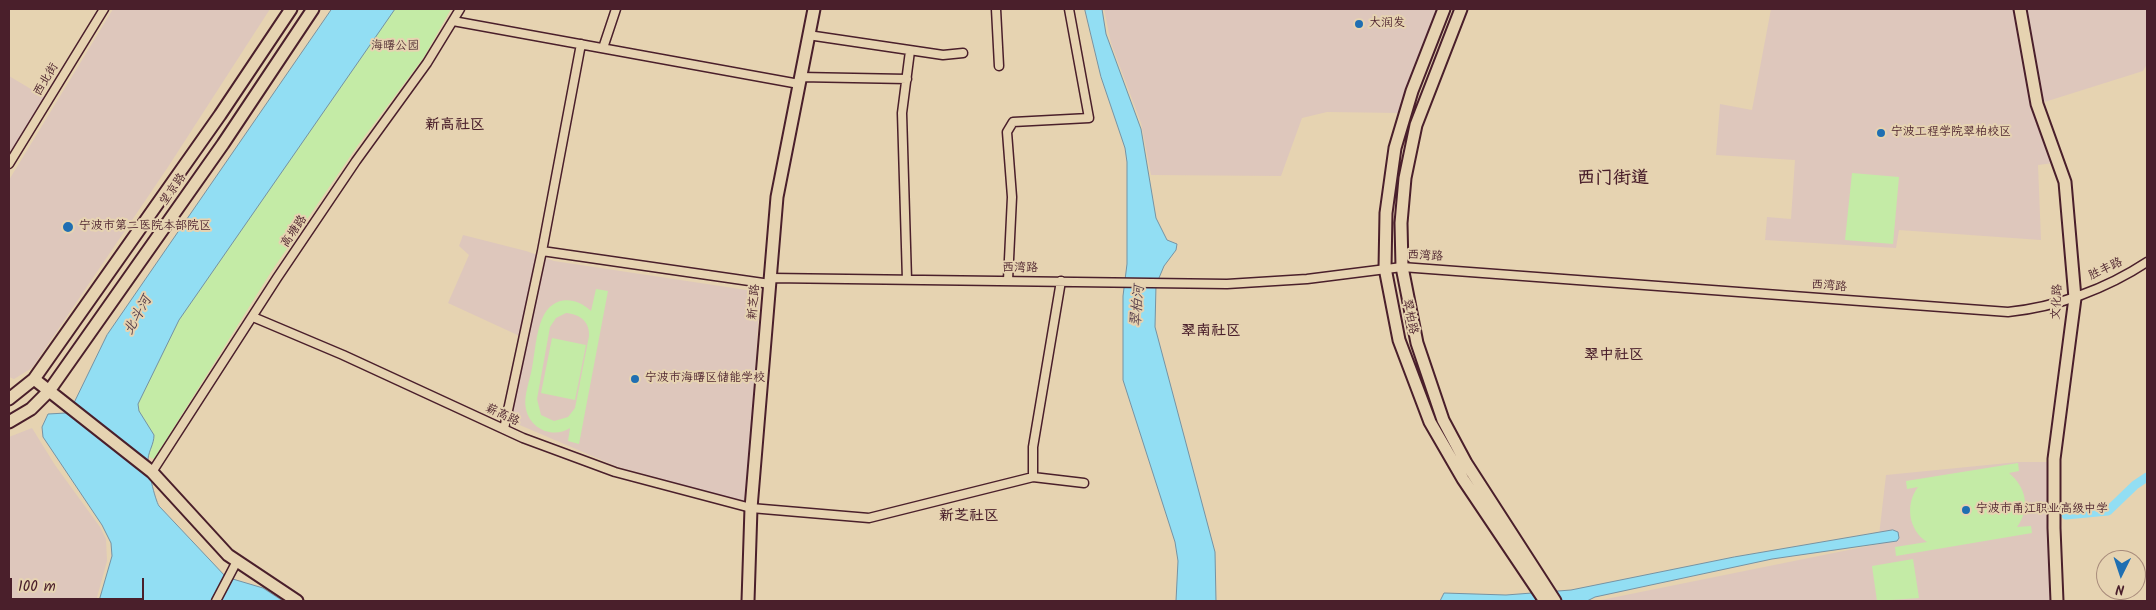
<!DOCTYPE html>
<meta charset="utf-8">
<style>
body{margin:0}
#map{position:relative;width:2156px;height:610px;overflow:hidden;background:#e6d3b1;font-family:Kalam,sans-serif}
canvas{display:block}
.frame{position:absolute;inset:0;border:10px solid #4a1f2b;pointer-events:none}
.north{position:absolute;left:2096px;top:550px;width:50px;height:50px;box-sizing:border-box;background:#e6d3b1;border:1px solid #a88b7b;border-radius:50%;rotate:184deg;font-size:14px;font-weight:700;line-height:20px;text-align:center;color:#4a1f2b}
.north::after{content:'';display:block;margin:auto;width:18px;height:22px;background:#1f6fb2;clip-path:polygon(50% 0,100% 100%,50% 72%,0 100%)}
.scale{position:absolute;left:10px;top:578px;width:134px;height:22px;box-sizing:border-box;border:2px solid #4a1f2b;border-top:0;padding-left:6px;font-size:15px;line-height:18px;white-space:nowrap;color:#4a1f2b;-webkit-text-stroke:4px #e6d3b1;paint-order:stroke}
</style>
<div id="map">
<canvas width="2156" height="610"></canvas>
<div class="frame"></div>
<div class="north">N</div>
<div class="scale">100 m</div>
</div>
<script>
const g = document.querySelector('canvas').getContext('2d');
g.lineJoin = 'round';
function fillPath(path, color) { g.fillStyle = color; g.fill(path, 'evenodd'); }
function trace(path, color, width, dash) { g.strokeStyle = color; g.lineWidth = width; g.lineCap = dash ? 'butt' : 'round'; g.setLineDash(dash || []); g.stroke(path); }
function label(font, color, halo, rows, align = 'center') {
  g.font = font + ' Kalam,"LXGW WenKai TC",sans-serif'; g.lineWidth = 4; g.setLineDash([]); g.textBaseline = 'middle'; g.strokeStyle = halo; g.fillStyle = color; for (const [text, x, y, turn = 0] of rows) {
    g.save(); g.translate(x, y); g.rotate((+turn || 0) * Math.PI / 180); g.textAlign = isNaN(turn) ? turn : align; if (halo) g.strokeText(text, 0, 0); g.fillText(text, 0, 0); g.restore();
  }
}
fillPath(new Path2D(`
 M 113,9 L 270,9 L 168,167 L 32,368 L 14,379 L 9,377 L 9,180 Z
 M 1104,9 L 1440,9 L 1398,113 L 1327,112 L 1302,118 L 1281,176 L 1151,175 L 1141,123 L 1111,43 Z
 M 1771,9 L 2147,9 L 2147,64 L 2143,71 L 2035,105 L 2053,163 L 2038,165 L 2041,240 L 1899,230 L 1896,248 L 1765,240 L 1767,217 L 1791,219 L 1795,160 L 1716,155 L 1720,104 L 1752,110 Z
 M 9,76 L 46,98 L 9,155 Z
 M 463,235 L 526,251 L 554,261 L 760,292 L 747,502 L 618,467 L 508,420 L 524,338 L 448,303 L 469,255 L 459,246 Z
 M 32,428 L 55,465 L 100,527 L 106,539 L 107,561 L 96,601 L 9,601 L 9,437 Z
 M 2018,462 L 2049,462 L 2053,601 L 1596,601 L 1878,544 L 1886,475 Z`), '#dec7bc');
fillPath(new Path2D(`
 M 387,9 L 451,9 L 424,57 L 358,145 L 271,272 L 154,459 L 147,456 L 134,403 L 180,315 Z
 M 1852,173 L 1899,177 L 1893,244 L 1845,240 Z
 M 596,289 L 608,291 L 579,444 L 568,441 L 570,428 C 553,439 530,429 526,409 C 523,397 530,380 532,368 C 535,352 536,333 542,319 C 552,295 575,296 591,311 ZM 566,313 C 579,314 590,321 589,336 L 575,408 L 568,417 L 554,421 L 541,415 L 537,399 L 550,327 L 556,318 Z
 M 552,338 L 586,345 L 575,400 L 541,393 Z
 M 2018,463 L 2019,471 L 2009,473 C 2026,487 2031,508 2017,527 L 2031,526 L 2032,533 L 1896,556 L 1895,547 L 1927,542 C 1908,530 1905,504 1918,487 L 1907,489 L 1906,481 Z
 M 1913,559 L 1919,598 L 1877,601 L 1872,566 Z`), '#c4eba6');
const water = new Path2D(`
 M 332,9 L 395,9 L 179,320 L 138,404 L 139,411 L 154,435 C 154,444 149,450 148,459 C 147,466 155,500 159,506 L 226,577 L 263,588 L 283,601 L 99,601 L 112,556 L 111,543 L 102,525 L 43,437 L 42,427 L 48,414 L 66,413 L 71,409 L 107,335 Z
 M 1085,9 L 1102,9 L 1106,34 L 1141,129 L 1156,218 L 1167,240 L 1177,244 L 1176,250 L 1164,266 L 1156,285 L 1155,327 L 1215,552 L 1216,601 L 1176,601 L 1178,561 L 1175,542 L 1123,380 L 1123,296 L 1127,264 L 1127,162 L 1125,148 L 1101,77 Z
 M 1893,530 L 1898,532 L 1899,538 L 1897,541 L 1772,559 L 1595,597 L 1587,601 L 1440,601 L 1444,593 L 1506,595 L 1571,590 L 1734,557 Z`);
fillPath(water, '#92def3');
trace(water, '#7592a3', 1);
trace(new Path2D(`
 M 2066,515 L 2108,511 L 2135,485 L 2147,477`), '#92def3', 9);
const street = new Path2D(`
 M 996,9 L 999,66
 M 453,21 L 799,84
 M 808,35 L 943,55 L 963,53
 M 603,48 L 616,9
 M 800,77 L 907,79
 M 9,164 L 104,9
 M 542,251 L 581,44
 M 771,278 L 1227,284 L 1307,279 L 1402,267 L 2008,312 C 2057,307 2106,289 2147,262
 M 907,280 L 902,113 L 910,51
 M 1008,280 L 1012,197 L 1007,132 L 1013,122 L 1089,118 L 1069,9
 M 253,317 L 343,355 L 523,438 L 615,472 L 751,508 L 869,518 L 1033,477 L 1084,483
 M 504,429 L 542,251 L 770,284
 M 152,472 L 277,278 L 356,161 L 427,63 L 460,9
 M 1033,477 L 1033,447 L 1061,281
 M 216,601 L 237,561`);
const secondary = new Path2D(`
 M 1444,9 L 1412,91 L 1395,148 L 1386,213 L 1385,268 L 1399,340 L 1430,422 L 1463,479 L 1545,601
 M 1461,9 L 1416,125 L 1405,178 L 1401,223 L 1402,267 L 1417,343 L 1443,420 L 1466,463 L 1555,601
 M 2020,9 L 2037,104 L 2065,182 L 2075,298 L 2054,459 L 2054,528 L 2057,601
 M 34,379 L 152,472 L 228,555 L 297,601
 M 9,399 L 34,379 L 220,115 L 291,9
 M 9,422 L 31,409 L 49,391 L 223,144 L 313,9
 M 748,601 L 751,508 L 777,197 L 814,9`);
trace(street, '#4a1f2b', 11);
trace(secondary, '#4a1f2b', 15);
trace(street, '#e6d3b1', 8);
trace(secondary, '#e6d3b1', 11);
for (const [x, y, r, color] of [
 [1359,24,5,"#1f6fb2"],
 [1881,133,5,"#1f6fb2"],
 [68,227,6,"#1f6fb2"],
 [635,379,5,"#1f6fb2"],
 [1966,510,5,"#1f6fb2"]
]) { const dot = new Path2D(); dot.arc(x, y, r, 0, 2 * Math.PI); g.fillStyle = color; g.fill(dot); trace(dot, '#e6d3b1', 2); }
label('12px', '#4a1f2b', '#e6d3b1', [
 ["大润发",1369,24],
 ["宁波工程学院翠柏校区",1891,133],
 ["宁波市第二医院本部院区",79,227],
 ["宁波市海曙区储能学校",645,379],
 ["宁波市甬江职业高级中学",1976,510]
], 'left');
label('12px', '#563337', '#e6d3b1', [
 ["海曙公园",395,47]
]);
label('12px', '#4a1f2b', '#e6d3b1', [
 ["西北街",47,80,-59],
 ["望京路",174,190,-55],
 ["高塘路",295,232,-56],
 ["西湾路",1425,257,3],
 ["西湾路",1020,269,1],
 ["胜丰路",2106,270,-25],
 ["西湾路",1829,287,4],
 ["新芝路",755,302,-85],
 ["文化路",2058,302,-87],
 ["翠柏路",1409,317,78],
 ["薪高路",502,416,25]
]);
label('italic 14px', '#553c49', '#e6d3b1', [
 ["翠柏河",1139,306,-85],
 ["北斗河",139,316,-61]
]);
label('bold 15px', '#4a1f2b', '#e6d3b1', [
 ["新高社区",455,126],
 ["翠南社区",1211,332],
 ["翠中社区",1614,356],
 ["新芝社区",969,517]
]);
label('bold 18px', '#4a1f2b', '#e6d3b1', [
 ["西门街道",1613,180]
]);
</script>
